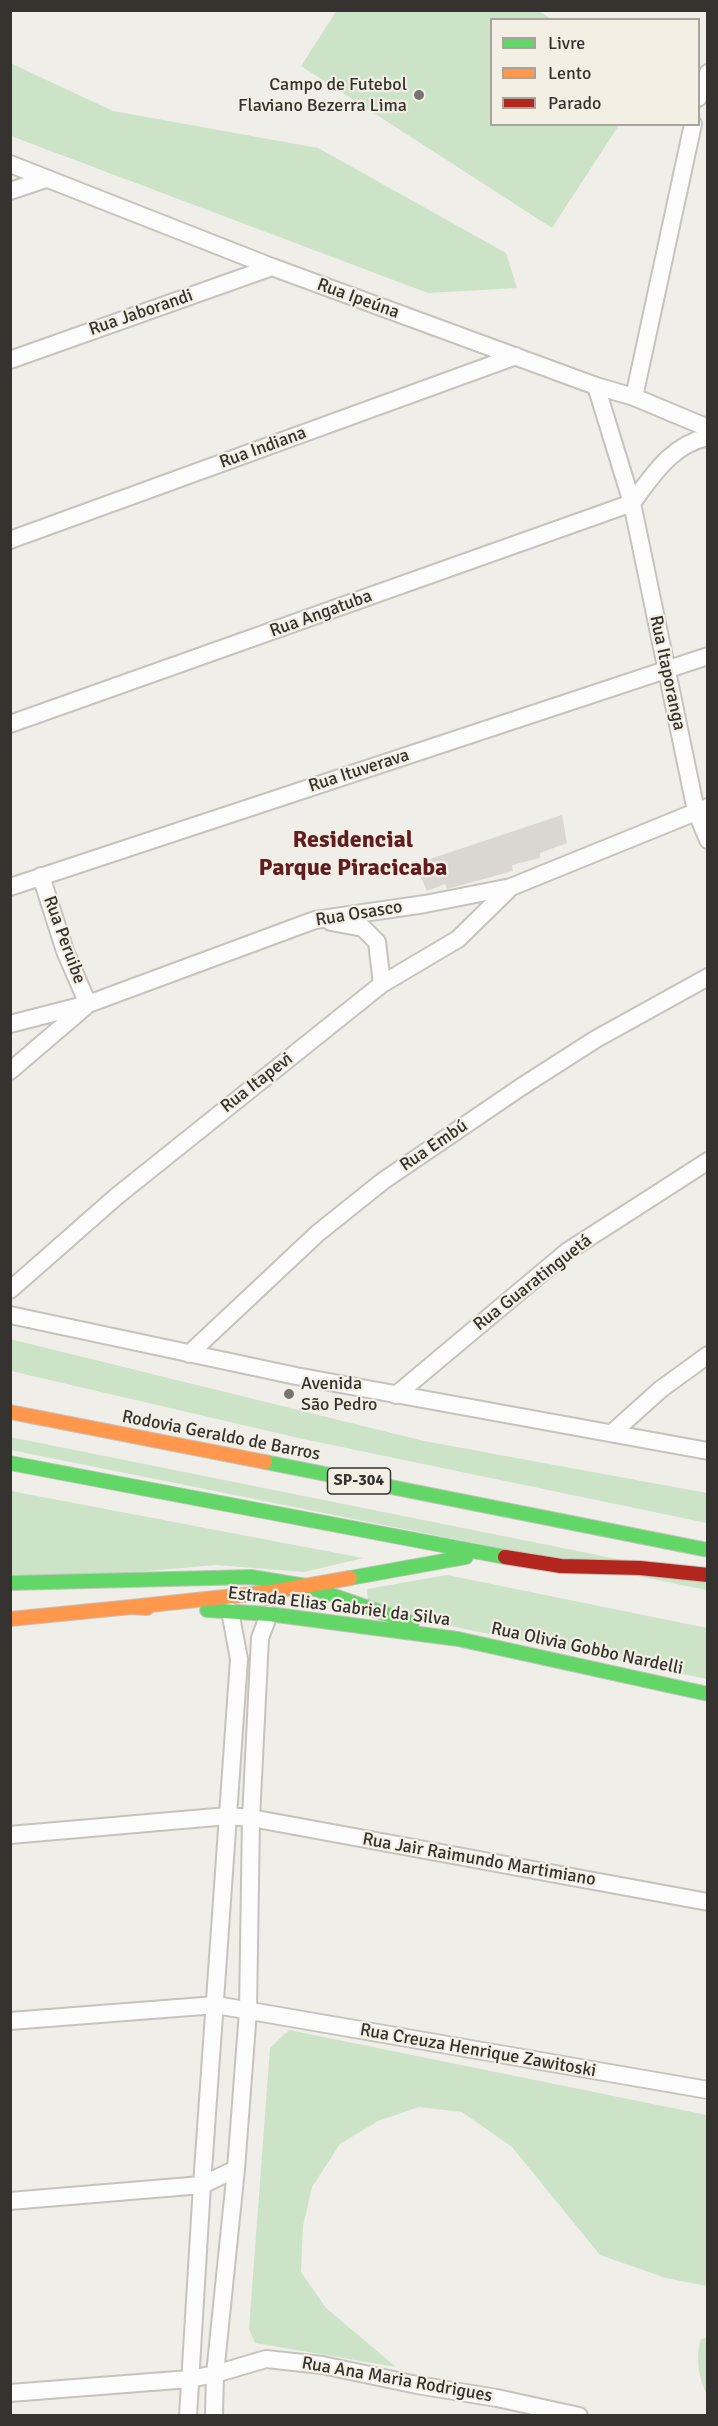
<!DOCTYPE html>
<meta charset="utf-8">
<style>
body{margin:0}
#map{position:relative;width:718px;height:2426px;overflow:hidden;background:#f0eee8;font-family:Signika,sans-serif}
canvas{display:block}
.frame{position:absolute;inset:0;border:12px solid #35332f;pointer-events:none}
.legend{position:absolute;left:490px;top:18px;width:210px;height:108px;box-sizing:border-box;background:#f4efe4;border:2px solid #a8a49c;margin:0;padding:8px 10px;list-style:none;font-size:18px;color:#35332f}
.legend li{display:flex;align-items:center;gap:12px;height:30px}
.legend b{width:30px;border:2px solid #a8a49c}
</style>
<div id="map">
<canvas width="718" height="2426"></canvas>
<div class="frame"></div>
<ul class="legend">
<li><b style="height:8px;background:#63d668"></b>Livre</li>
<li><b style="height:8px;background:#ff974d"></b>Lento</li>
<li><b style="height:8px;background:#b3261e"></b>Parado</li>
</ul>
</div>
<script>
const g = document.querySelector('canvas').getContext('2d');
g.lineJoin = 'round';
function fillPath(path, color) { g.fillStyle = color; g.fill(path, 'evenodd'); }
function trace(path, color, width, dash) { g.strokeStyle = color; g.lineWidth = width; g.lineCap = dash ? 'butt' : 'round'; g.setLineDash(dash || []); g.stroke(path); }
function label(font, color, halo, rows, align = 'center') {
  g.font = font + ' Signika,sans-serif'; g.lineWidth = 4.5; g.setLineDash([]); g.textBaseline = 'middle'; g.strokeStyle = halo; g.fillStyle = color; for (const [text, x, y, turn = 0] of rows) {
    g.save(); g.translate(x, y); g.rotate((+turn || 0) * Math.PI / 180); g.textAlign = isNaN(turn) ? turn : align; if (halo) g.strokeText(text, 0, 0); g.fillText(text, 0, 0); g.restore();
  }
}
fillPath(new Path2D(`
 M 337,10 L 537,10 L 551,19 L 492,20 L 492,124 L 619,125 L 552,228 L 301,66 Z
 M 10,63 L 113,111 L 318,148 L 506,253 L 517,288 L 428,293 L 11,136 Z
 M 10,1339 L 424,1441 L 707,1493 L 707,1523 L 303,1439 L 11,1371 Z
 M 10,1437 L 707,1577 L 707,1590 L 11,1450 Z
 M 11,1491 L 363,1558 L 304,1572 L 216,1565 L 11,1583 Z
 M 447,1575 L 707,1628 L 707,1679 L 455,1627 L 409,1616 L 368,1602 L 367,1589 Z
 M 289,2030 L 707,2115 L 707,2286 L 666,2278 L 600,2255 L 512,2147 L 462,2112 L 419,2107 L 378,2121 L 340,2144 L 312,2187 L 303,2226 L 301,2272 L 326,2308 L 396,2367 L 255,2343 L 249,2329 L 270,2048 Z
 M 706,2338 L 708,2339 L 707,2395 C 699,2380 695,2356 701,2339 Z`), '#cce3c7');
fillPath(new Path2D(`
 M 562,815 L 567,843 L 540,853 L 540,858 L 512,865 L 513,871 L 447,889 L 445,884 L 427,891 L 415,864 Z`), '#dad7d3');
const street = new Path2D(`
 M 698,98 L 708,73
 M 10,164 L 272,267 L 596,386 L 634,397 L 708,428
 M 10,191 L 46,179
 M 10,360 L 272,267
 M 596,386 L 632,503 L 696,811 L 708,840
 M 634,397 L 693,124
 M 10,540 L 516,356
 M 10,724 L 632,503 C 653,475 671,445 708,437
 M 41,876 L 65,951 L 88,1004
 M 10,887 L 708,656
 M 331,922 L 363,928 L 377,942 L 382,984
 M 10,1024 L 88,1004 L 315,920 L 425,904 L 511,887 L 708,807
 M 10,1071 L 85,1007
 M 10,1290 L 117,1196 L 382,984 L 458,939 L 511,887
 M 10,1315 L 296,1376 L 708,1451
 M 189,1354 L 318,1233 L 383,1181 L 521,1087 L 596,1039 L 708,977
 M 396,1395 L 568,1251 L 708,1161
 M 612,1433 L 661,1389 L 708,1355
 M 10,1835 L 228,1816 L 251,1818 L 708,1902
 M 10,2021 L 216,2005 L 708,2090
 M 10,2201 L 202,2185 L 236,2169
 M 10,2393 L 190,2379 L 215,2374 L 266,2359 L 322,2365 L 417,2385 L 497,2398 L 579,2416
 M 188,2416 L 202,2185 L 239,1659 L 230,1611
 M 214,2416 L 215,2374 L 236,2169 L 248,2011 L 251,1818 L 260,1638 L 269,1614`);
const fast = new Path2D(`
 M 265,1462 L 708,1550
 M 10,1463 L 505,1557
 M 350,1578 L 466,1557
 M 10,1583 L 251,1577 L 306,1586 L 412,1623
 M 207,1610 L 269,1614 L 458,1639 L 708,1694`);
const slow = new Path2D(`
 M 10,1412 L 265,1462
 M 131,1607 L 271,1592 L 350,1578
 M 10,1619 L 131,1607 L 147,1608`);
const jam = new Path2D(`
 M 505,1557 L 561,1566 L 640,1568 L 708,1575`);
trace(street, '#c5c3be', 20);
trace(fast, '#c5c3be', 16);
trace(slow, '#c5c3be', 16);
trace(jam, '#c5c3be', 16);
trace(street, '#fdfcfc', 16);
trace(fast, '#63d668', 14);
trace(slow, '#ff974d', 14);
trace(jam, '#b3261e', 14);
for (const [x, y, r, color] of [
 [419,95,6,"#767470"],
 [289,1394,6,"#767470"]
]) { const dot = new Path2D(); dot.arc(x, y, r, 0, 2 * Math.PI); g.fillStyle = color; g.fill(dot); trace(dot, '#f4efe4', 2); }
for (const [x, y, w] of [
 [359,1481,63]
]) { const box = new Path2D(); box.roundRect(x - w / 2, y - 13, w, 26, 4.5); g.fillStyle = '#f4efe4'; g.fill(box); trace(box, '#35332f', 1.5); }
label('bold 16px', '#35332f', null, [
 ["SP-304",359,1481]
]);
label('18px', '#35332f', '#f4efe4', [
 ["Campo de Futebol",407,85],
 ["Flaviano Bezerra Lima",407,106],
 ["Avenida",301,1384,"left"],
 ["São Pedro",301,1405,"left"]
], 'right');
label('18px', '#35332f', '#f4efe4', [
 ["Rua Ipeúna",358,299,20],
 ["Rua Jaborandi",141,313,-19],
 ["Rua Indiana",263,448,-20],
 ["Rua Angatuba",321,614,-20],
 ["Rua Itaporanga",667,673,78],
 ["Rua Ituverava",359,771,-18],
 ["Rua Osasco",359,914,-9],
 ["Rua Peruibe",64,940,70],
 ["Rua Itapevi",257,1083,-38],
 ["Rua Embú",434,1146,-34],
 ["Rua Guaratinguetá",533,1283,-38],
 ["Rodovia Geraldo de Barros",221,1436,11],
 ["Estrada Elias Gabriel da Silva",339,1607,7],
 ["Rua Olivia Gobbo Nardelli",587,1649,12],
 ["Rua Jair Raimundo Martimiano",479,1860,10],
 ["Rua Creuza Henrique Zawitoski",478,2051,10],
 ["Rua Ana Maria Rodrigues",397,2380,10]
]);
label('bold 24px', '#611c1f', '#f4efe4', [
 ["Residencial",353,841],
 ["Parque Piracicaba",353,869]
]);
</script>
